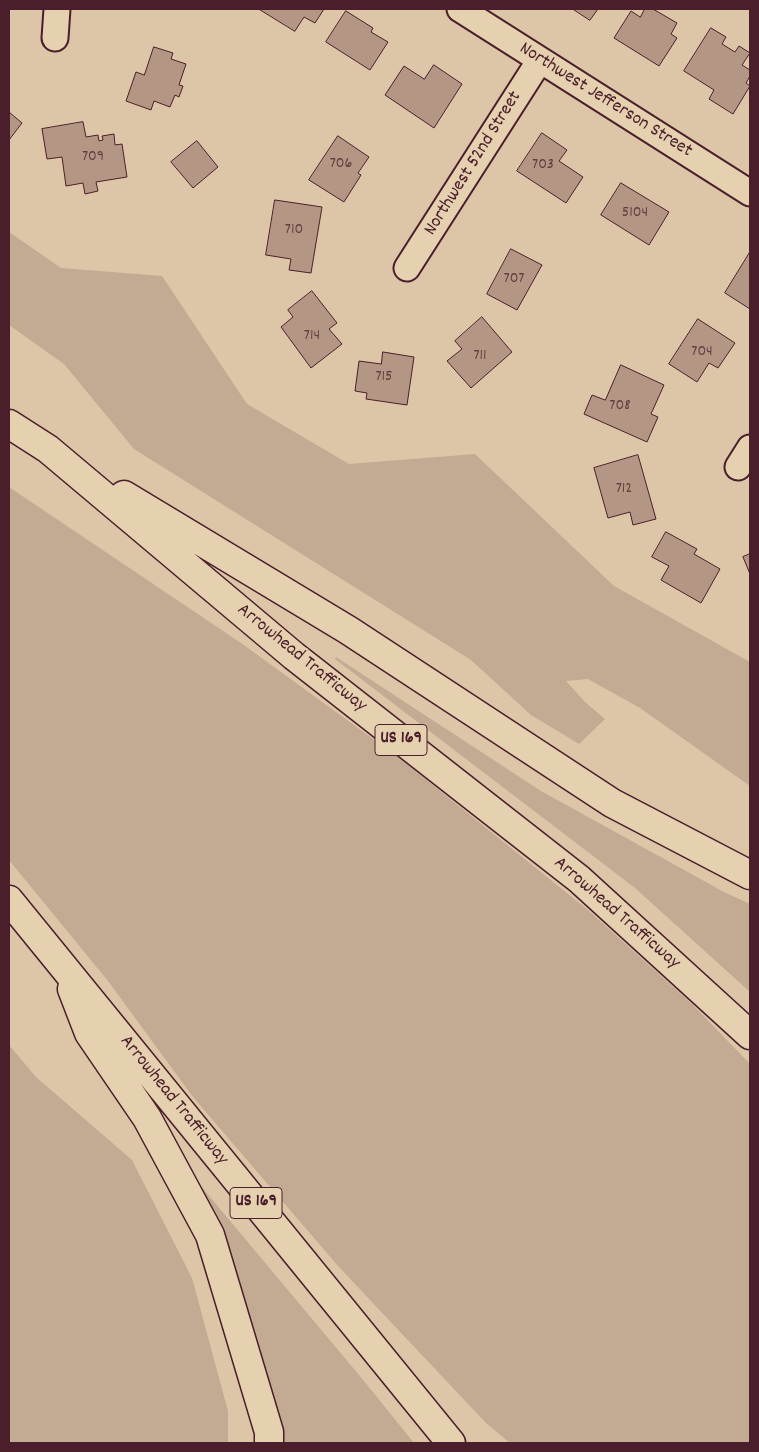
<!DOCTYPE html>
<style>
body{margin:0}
#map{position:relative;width:759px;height:1452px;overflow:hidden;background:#dcc6a7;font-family:Dekko,sans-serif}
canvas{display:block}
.frame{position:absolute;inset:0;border:10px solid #4a1f2b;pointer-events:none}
</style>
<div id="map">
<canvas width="759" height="1452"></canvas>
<div class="frame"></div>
</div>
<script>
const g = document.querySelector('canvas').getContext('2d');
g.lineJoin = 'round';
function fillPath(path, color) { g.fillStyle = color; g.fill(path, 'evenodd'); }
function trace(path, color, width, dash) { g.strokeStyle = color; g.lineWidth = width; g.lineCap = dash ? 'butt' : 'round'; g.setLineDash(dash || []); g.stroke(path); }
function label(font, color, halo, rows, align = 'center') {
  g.font = font + ' Dekko,sans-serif'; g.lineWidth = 4; g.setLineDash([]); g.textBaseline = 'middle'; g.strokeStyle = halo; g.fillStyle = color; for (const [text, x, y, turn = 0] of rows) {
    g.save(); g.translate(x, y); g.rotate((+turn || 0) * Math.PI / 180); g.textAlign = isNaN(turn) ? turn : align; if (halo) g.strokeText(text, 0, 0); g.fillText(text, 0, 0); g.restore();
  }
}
fillPath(new Path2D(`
 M 9,232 L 61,268 L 162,276 L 247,404 L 349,464 L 475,454 L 614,586 L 750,662 L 750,786 L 640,708 L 588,679 L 566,681 L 585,702 L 605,719 L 579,744 L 531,715 L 471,660 L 134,449 L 64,364 L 9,325 Z
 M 9,487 L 241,643 L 398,757 L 588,910 L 693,1005 L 750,1064 L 750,1443 L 510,1443 L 486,1423 L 338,1266 L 193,1097 L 108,981 L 9,860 Z
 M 336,657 L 541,791 L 724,892 L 750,904 L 750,992 L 635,888 L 335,659 Z
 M 9,1045 L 36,1077 L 132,1160 L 192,1278 L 228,1411 L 228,1443 L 9,1443 Z
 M 200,1185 L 364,1381 L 414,1443 L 279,1443 L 246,1305 Z`), '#c3aa92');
const building = new Path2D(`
 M 259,9 L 324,9 L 315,23 L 304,17 L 295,31 Z
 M 573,9 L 598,9 L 590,20 Z
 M 645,9 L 653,9 L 677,23 L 671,34 L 677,38 L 659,66 L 614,38 L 631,11 L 640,17 Z
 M 346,11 L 373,28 L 371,32 L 388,42 L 370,70 L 326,42 Z
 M 711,28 L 726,37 L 722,44 L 735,52 L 739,46 L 750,53 L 742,65 L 750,70 L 750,76 L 746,83 L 750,86 L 733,114 L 709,99 L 714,90 L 684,71 Z
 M 154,47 L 173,53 L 171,59 L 186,64 L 179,85 L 183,86 L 179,97 L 175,95 L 170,107 L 154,101 L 151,110 L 126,101 L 136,72 L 144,75 Z
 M 434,65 L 462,84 L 434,128 L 385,95 L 404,66 L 424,79 Z
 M 9,112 L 22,123 L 9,140 Z
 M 83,122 L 86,137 L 98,135 L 99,141 L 103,140 L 102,136 L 114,134 L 115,145 L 122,144 L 127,177 L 96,182 L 98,191 L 85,194 L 83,183 L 66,186 L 62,157 L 47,159 L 42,129 Z
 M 542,133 L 567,150 L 559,161 L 583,177 L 566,203 L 517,171 Z
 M 338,136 L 369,157 L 358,173 L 361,175 L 344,202 L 309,180 Z
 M 197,141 L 218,167 L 193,188 L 171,162 Z
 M 621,183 L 669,212 L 649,245 L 601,215 Z
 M 275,200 L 322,207 L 311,273 L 289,270 L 291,259 L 266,255 Z
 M 511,249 L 542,265 L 517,310 L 487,294 Z
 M 750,252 L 750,309 L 725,293 Z
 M 312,291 L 337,323 L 329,329 L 342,344 L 311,368 L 281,327 L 293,317 L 288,310 Z
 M 482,317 L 512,352 L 471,388 L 447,361 L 462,349 L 455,341 Z
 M 698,319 L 735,343 L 718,368 L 709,363 L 697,382 L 669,364 Z
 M 383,352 L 414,357 L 407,405 L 366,399 L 367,393 L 355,391 L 359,361 L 381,364 Z
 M 621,365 L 664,385 L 651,414 L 658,417 L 647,442 L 584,414 L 592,395 L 605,400 Z
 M 638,455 L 656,519 L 633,525 L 630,512 L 608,518 L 594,468 Z
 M 666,532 L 697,549 L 694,554 L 720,569 L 701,603 L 661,580 L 669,566 L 652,557 Z
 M 750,554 L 750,574 L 743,557 Z`);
fillPath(building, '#b39784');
trace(building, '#4a1f2b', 1);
const street = new Path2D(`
 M 460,9 L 750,193
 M 55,38 L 57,9
 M 407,268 L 540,60
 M 738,467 L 750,448`);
const highway = new Path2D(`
 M 9,424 L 48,449 L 294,656 L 579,879 L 750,1035
 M 124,495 L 348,630 L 612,803 L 750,875
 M 9,900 L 451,1443
 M 72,989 L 89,1033 L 147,1118 L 210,1235 L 269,1432 L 269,1443`);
trace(street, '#4a1f2b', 29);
trace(highway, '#4a1f2b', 31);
trace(street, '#e5d0af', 25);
trace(highway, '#e5d0af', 28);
label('16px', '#643d41', null, [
 ["709",93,158],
 ["706",341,165],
 ["703",543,166],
 ["5104",635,214],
 ["710",294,231],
 ["707",514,280],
 ["714",312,337],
 ["704",702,353],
 ["711",480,357],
 ["715",384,378],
 ["708",620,407],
 ["712",624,490]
]);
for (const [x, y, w] of [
 [401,740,52],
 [256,1203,52]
]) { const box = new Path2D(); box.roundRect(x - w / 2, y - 15.5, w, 31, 4); g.fillStyle = '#e5d0af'; g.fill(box); trace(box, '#4a1f2b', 1); }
label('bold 18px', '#4a1f2b', null, [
 ["US 169",401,740],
 ["US 169",256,1203]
]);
label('19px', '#4a1f2b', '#e5d0af', [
 ["Northwest Jefferson Street",605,101,32],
 ["Northwest 52nd Street",474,164,-58],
 ["Arrowhead Trafficway",301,659,39],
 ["Arrowhead Trafficway",616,914,41],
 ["Arrowhead Trafficway",173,1101,51]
]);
</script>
